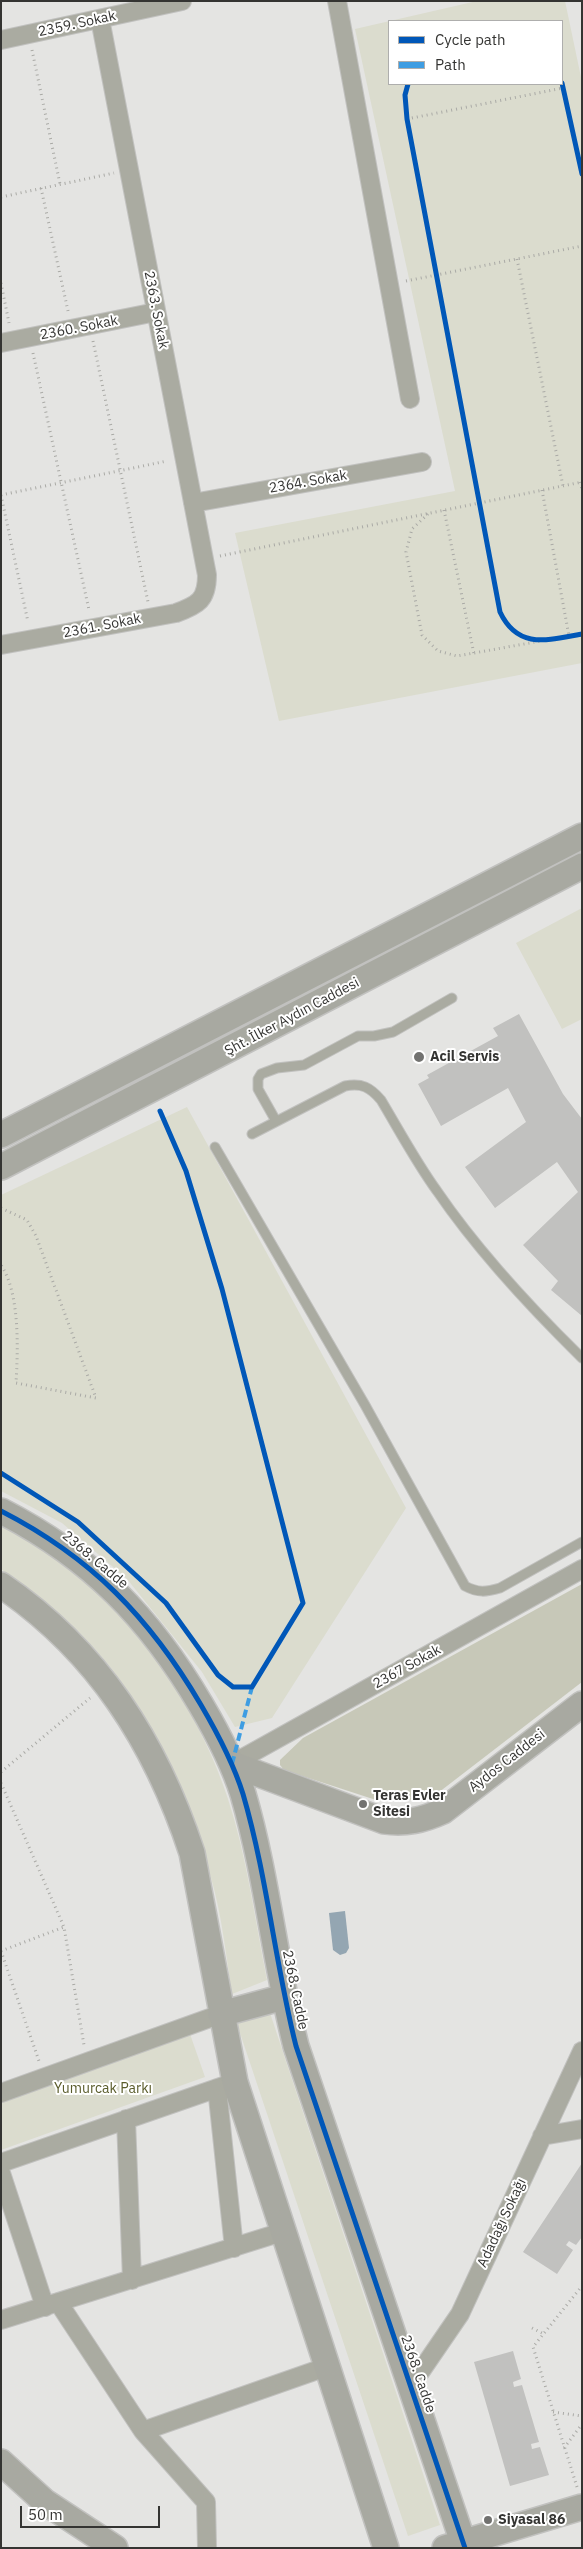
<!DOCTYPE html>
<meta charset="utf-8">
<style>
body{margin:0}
#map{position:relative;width:583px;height:2549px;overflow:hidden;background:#e4e4e2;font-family:"IBM Plex Sans",sans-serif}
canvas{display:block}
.frame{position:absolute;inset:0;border:2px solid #343432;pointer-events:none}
.legend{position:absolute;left:388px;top:20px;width:175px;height:65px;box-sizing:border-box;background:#fff;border:1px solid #aeaead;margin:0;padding:6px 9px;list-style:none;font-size:15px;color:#343432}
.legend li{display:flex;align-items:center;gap:10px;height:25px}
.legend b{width:25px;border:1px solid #aeaead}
.scale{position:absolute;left:20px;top:2506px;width:140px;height:22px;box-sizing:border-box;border:2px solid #343432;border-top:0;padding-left:6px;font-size:15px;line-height:18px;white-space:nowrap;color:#343432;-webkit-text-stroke:4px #fff;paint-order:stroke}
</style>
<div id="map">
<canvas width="583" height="2549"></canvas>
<div class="frame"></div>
<ul class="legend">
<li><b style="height:6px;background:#0057b8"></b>Cycle path</li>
<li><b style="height:6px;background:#3e9de2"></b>Path</li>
</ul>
<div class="scale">50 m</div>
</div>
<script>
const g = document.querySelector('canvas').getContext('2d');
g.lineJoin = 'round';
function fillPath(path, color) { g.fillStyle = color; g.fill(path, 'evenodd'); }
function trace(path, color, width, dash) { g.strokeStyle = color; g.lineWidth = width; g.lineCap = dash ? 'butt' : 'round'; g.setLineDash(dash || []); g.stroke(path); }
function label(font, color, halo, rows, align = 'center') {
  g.font = font + ' "IBM Plex Sans",sans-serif'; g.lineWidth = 4; g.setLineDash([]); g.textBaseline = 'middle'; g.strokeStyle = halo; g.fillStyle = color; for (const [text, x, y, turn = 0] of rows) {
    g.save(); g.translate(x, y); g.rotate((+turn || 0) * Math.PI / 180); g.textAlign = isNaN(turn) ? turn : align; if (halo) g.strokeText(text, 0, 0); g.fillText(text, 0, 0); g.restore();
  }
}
fillPath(new Path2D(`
 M 477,1 L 565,1 L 582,82 L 582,663 L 279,721 L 235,533 L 455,491 L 355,29 ZM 562,21 L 562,84 L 389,84 L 389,21 Z
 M 582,908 L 582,1019 L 562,1029 L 516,943 Z
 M 187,1107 L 406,1508 L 272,1718 L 235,1727 L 202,1672 L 127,1579 L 62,1523 L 1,1491 L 1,1195 Z
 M 1,1520 C 34,1542 66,1563 96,1589 C 153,1641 204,1725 228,1799 C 247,1857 255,1920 267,1980 L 232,1994 C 226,1956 222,1915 211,1878 C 190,1800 154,1718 101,1656 C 72,1622 36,1595 1,1569 Z
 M 270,2013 L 440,2525 L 408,2536 L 237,2024 Z
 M 190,2034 L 205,2077 L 1,2150 L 1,2102 Z`), '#dbdcce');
fillPath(new Path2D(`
 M 582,1584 L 582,1682 L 434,1796 L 404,1801 L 376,1800 L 284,1770 L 280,1765 L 280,1760 L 303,1738 Z`), '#c7c8b8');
fillPath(new Path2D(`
 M 345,1911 L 349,1948 L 346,1953 L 340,1955 L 333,1950 L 329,1913 Z`), '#94a6b2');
fillPath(new Path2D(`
 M 519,1014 L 563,1094 L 582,1119 L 582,1316 L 551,1290 L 558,1281 L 523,1245 L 578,1192 L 557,1162 L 495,1208 L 465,1167 L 526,1122 L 508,1088 L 441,1126 L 418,1084 L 429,1078 L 427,1075 L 498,1036 L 493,1028 Z
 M 582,2163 L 582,2237 L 576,2245 L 569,2241 L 566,2245 L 573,2250 L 557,2274 L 523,2252 Z
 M 513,2351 L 521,2379 L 513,2382 L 514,2387 L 522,2385 L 539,2442 L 531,2444 L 532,2449 L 540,2447 L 549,2475 L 510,2486 L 474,2362 Z`), '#c1c1bf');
const lane = new Path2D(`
 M 276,1121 L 258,1089 L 258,1079 L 261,1074 L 277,1068 L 304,1065 L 358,1036 L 374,1036 L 393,1032 L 452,998
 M 252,1134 L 345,1086 C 362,1083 370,1087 381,1100 C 399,1130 416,1162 437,1191 C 478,1251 530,1307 582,1358
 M 215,1147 L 365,1405 L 465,1586 C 478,1593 486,1592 500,1588 L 582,1542`);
const street = new Path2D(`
 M 337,1 L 410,399
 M 1,40 L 182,1
 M 1,343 L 156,312
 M 193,503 L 422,462
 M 1,645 L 176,613 C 198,605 207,600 207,575 L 100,19
 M 232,1764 L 582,1569
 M 217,2088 L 234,2248
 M 1,2093 L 221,2014
 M 126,2119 L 132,2280
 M 542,2136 L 582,2129
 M 1,2163 L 235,2082
 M 1,2173 L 45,2307
 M 58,2302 L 143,2431 L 326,2367
 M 1,2320 L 282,2232
 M 410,2387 L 460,2314 L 582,2051
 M 143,2431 L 206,2502 L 207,2548`);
const secondary = new Path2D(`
 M 1,1135 L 582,836
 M 1,1167 L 582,866
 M 1,1511 C 91,1557 150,1618 201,1705 C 218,1734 233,1762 243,1794 C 267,1876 275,1963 296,2046 L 465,2548
 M 1,1585 C 98,1651 156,1743 192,1853 L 235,2082 L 386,2548
 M 232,1764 L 384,1821 C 406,1824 423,1820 443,1811 L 582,1704
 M 221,2014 L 284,1997
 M 1,2462 L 45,2502 L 115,2548
 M 445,2548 L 582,2507`);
trace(lane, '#c1c1bf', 11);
trace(street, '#c1c1bf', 20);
trace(secondary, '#c1c1bf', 28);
trace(new Path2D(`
 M 32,50 L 60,184
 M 407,119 L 563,88
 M 41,188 L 68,311
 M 1,197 L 114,173
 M 517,259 L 563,486
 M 406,281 L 582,246
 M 1,283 L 9,323
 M 93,341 L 148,602
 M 33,353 L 89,610
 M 580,482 L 582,489
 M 542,490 L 569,636
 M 1,495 L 167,461
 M 1,495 L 28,622
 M 444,510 L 474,654
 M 428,514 L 412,529 L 406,552 L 422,635 L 438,651 L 457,656 L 541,641
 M 220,556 L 582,482
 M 1,1208 L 27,1220 L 36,1236 L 96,1398 L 16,1383 C 18,1350 20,1293 1,1265
 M 1,1772 L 90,1698
 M 1,1783 L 64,1927 L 84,2045
 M 1,1951 L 39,2061
 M 1,1951 L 64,1927
 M 532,2328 L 544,2334
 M 553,2412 L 582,2416
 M 564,2448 L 582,2424
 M 577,2487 L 533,2347 L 582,2286`), '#aaaaa6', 3, [1, 4]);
trace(lane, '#aaaba1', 9);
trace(street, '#aaaba1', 18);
trace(secondary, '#a8a9a1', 25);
trace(new Path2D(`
 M 232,1764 L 252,1687`), '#3e9de2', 4, [8, 4]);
trace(new Path2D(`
 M 562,83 L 582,174
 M 408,84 L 405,95 L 407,119 L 500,612 C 518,650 548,640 582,634
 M 1,1473 L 78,1522 L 166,1603 L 218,1675 L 233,1687 L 252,1687 L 303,1603 L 222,1289 L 186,1171 L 160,1111
 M 1,1511 C 91,1557 150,1618 201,1705 C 218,1734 233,1762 243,1794 C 267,1876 275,1963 296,2046 L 465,2548`), '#0057b8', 5);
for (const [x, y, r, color] of [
 [419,1057,6,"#727270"],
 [363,1804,5,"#727270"],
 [488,2520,5,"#727270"]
]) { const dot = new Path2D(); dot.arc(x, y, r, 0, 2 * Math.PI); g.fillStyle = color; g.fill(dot); trace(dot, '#fff', 2); }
label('14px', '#343432', '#fff', [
 ["2359. Sokak",77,24,-12],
 ["2363. Sokak",156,310,79],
 ["2360. Sokak",79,328,-11],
 ["2364. Sokak",308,482,-10],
 ["2361. Sokak",102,626,-11],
 ["Şht. İlker Aydın Caddesi",292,1017,-28],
 ["2368. Cadde",95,1560,40],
 ["2367 Sokak",407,1667,-29],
 ["Aydos Caddesi",507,1761,-38],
 ["2368. Cadde",295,1990,78],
 ["Adadağı Sokağı",502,2223,-65],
 ["2368. Cadde",418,2374,71]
]);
label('bold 14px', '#343432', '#fff', [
 ["Acil Servis",430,1057],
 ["Teras Evler",373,1796],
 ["Sitesi",373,1812],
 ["Siyasal 86",498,2520]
], 'left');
label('14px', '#595b2a', '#fff', [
 ["Yumurcak Parkı",103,2089]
]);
</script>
